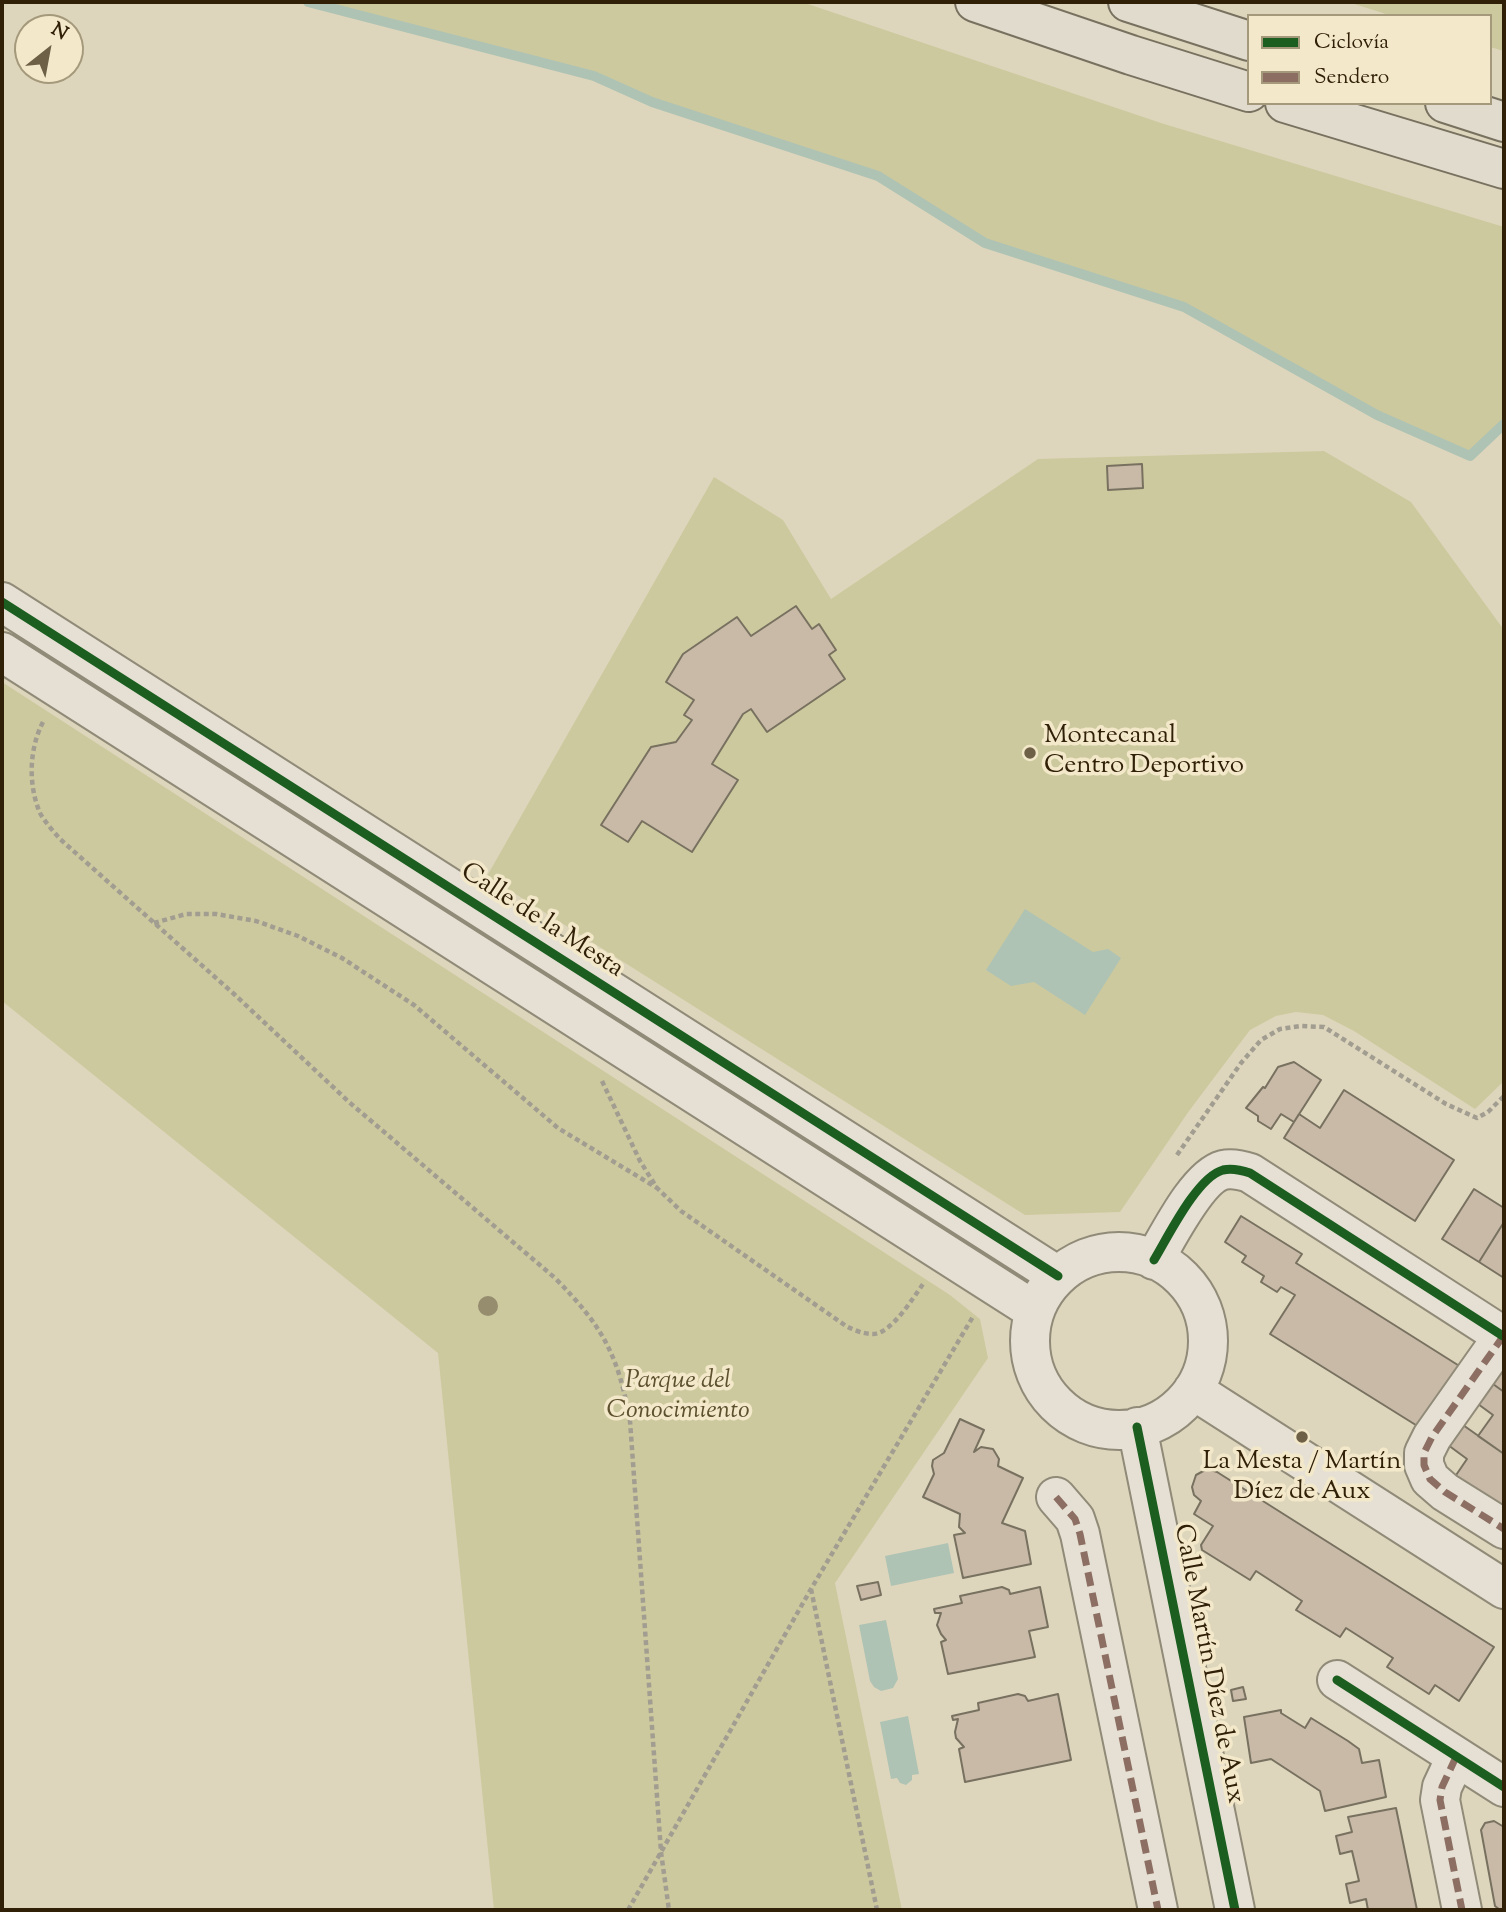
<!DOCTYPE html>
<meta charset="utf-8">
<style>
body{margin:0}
#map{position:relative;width:1506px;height:1912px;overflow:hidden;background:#ded6bc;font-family:"Sorts Mill Goudy",serif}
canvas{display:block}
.frame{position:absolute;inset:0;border:4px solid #312008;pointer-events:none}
.legend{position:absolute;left:1247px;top:14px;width:245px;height:91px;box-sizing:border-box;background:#f3e9ca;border:2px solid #a5997c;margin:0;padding:9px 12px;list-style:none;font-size:21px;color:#312008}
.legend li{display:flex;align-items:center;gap:14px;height:35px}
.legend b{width:35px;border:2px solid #a5997c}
.north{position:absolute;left:14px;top:14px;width:70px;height:70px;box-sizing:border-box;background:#f3e9ca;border:2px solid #a5997c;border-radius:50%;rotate:31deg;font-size:19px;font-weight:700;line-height:28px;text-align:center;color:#312008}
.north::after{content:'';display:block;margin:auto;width:24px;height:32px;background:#6e6047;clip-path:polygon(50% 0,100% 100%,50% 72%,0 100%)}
</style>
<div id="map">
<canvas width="1506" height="1912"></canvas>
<div class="frame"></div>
<ul class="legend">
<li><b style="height:9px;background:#1b5e20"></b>Ciclovía</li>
<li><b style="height:9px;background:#8d6e63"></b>Sendero</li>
</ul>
<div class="north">N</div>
</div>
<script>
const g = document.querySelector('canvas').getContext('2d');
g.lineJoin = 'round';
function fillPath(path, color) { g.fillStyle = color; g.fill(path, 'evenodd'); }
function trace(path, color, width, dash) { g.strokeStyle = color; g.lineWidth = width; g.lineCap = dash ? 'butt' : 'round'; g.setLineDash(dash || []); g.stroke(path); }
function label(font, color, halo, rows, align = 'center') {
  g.font = font + ' "Sorts Mill Goudy",serif'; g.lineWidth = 7; g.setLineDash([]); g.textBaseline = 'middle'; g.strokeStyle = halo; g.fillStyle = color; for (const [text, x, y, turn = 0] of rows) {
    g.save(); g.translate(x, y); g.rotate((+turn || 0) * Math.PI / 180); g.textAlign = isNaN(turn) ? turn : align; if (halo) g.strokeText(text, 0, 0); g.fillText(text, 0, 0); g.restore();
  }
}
fillPath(new Path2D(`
 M 308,2 L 802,2 L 1161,123 L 1504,227 L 1504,424 L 1470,456 L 1377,415 L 1184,307 L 985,243 L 878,176 L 652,102 L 594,76 Z
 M 1348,2 L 1504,2 L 1504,51 L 1490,47 L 1490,16 L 1392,16 Z
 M 1324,451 L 1411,502 L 1504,630 L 1504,1081 L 1475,1109 L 1354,1031 L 1323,1015 L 1296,1012 L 1276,1016 L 1250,1030 L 1189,1111 L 1120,1212 L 1025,1215 L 487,876 L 714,477 L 783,520 L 831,599 L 1038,459 Z
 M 2,682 L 950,1295 L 980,1319 L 988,1358 L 835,1583 L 902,1910 L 494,1910 L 438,1353 L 2,1001 Z`), '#cdc99e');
fillPath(new Path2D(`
 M 1025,909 L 1093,952 L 1108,949 L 1121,958 L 1085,1015 L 1034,982 L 1011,986 L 986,970 Z
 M 948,1543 L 954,1573 L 891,1586 L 885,1556 Z
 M 886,1620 L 898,1679 L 893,1688 L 881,1691 L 874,1687 L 870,1681 L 859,1625 Z
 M 908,1716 L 919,1774 L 912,1775 L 912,1780 L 906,1785 L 900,1783 L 897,1778 L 891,1779 L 880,1722 Z`), '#aec3b4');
trace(new Path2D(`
 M 308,2 L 594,76 L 652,102 L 878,176 L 985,243 L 1184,307 L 1377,415 L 1470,456 L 1504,424`), '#aec3b4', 10);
const building = new Path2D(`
 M 1142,464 L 1143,488 L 1108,490 L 1107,466 Z
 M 796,606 L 812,629 L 819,624 L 836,650 L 829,655 L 845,679 L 767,732 L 751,709 L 743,714 L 712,764 L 738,780 L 692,852 L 642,821 L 628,842 L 601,825 L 651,747 L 676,742 L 692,720 L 684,715 L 694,700 L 666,682 L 683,654 L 737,617 L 751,636 Z
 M 1294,1062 L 1321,1080 L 1294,1122 L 1281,1114 L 1271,1129 L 1258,1121 L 1258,1116 L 1246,1108 L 1263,1087 L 1265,1088 L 1278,1067 Z
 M 1344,1090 L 1454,1160 L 1415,1221 L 1284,1138 L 1299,1114 L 1320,1128 Z
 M 1474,1189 L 1504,1208 L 1504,1222 L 1479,1262 L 1442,1239 Z
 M 1241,1216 L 1302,1254 L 1296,1263 L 1461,1367 L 1419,1427 L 1270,1334 L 1295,1295 L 1281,1287 L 1277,1292 L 1261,1282 L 1264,1276 L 1242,1262 L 1246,1256 L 1225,1242 Z
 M 1504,1222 L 1504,1278 L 1479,1262 Z
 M 1504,1368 L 1504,1392 L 1493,1384 Z
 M 1493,1384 L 1504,1392 L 1504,1454 L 1478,1436 L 1493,1415 L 1478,1404 Z
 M 960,1419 L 984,1430 L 974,1452 L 981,1447 L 993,1449 L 999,1459 L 998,1466 L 1023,1478 L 1002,1523 L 1025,1531 L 1031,1564 L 963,1578 L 954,1535 L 965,1533 L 959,1527 L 960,1514 L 923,1497 L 934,1474 L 932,1466 L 933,1460 L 944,1453 Z
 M 1463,1425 L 1504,1454 L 1504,1515 L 1452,1481 L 1467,1459 L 1448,1445 Z
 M 1207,1469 L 1217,1472 L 1494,1647 L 1459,1701 L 1435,1685 L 1429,1694 L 1387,1667 L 1393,1658 L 1346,1628 L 1340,1637 L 1296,1610 L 1302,1601 L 1256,1571 L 1250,1580 L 1202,1550 L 1201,1545 L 1213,1526 L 1194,1514 L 1201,1501 L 1194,1495 L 1192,1487 L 1196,1475 Z
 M 878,1582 L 881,1595 L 861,1600 L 857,1586 Z
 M 1002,1587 L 1009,1590 L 1010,1594 L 1040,1587 L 1048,1627 L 1029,1631 L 1035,1657 L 948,1674 L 941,1642 L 946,1640 L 941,1634 L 937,1625 L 941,1613 L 935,1613 L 934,1609 L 962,1603 L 960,1596 Z
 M 1243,1687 L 1246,1699 L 1233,1701 L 1231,1690 Z
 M 1018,1694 L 1025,1696 L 1028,1701 L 1058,1694 L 1071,1760 L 965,1782 L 959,1749 L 964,1747 L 956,1738 L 955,1732 L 958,1719 L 953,1720 L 952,1716 L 979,1710 L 978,1703 Z
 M 1281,1710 L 1281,1713 L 1305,1728 L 1311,1718 L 1348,1741 L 1359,1749 L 1362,1763 L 1379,1760 L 1386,1797 L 1325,1811 L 1320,1791 L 1271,1759 L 1251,1763 L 1244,1717 Z
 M 1396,1808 L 1417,1910 L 1368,1910 L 1366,1899 L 1350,1903 L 1346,1884 L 1359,1881 L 1352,1851 L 1340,1854 L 1336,1836 L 1352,1832 L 1348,1817 Z
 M 1494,1821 L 1504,1827 L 1504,1910 L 1500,1910 L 1495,1906 L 1481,1830 L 1485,1823 Z`);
fillPath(building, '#c8baa7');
trace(building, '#787160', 2);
const minor = new Path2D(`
 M 2,602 L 1058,1276
 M 2,652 L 1035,1311
 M1030 1341a89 89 0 1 1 178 0a89 89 0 1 1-178 0Z
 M 1154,1260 C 1168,1237 1197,1177 1223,1170 C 1232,1168 1241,1170 1250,1173 L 1503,1336
 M 1504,1335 L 1432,1437 L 1424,1453 L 1424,1465 L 1430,1479 L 1445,1492 L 1504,1529
 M 1193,1390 L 1504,1589
 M 1137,1427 L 1235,1910
 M 1056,1497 L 1075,1519 L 1080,1534 L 1158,1910
 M 1337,1680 L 1504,1787
 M 1456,1757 L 1442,1787 L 1440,1800 L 1462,1910`);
const major = new Path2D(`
 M 975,2 L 1131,55 L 1249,92
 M 1128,2 L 1249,41
 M 1285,103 L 1504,169
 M 1445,103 L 1504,122`);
trace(minor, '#908a78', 42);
trace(major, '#787160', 42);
trace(new Path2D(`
 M 43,722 C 29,749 28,785 40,813 C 45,822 53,831 60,839 L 234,994 L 349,1102 L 555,1278 C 603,1327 618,1354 630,1421 L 661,1852 L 669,1910
 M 154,923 L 186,914 L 216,914 L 256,921 L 298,936 L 342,958 L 414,1005 L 558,1128 L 657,1188
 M 602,1081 L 640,1161 L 657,1188 L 681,1211 L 846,1326 C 854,1330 863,1334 873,1334 C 891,1334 913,1298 923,1284
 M 1177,1155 L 1241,1063 L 1261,1040 L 1280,1029 L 1300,1026 L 1324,1027 L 1446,1104 L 1477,1118 L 1488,1112 L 1504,1096
 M 1113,1253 L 1118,1244
 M 811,1589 L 877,1910
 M 628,1910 L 811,1589 L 974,1315`), '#a29d91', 4.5, [5, 3.5]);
trace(minor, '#e5e0d3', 38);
trace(major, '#e0dbcc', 38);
trace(new Path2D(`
 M 1504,1335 L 1432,1437 L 1424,1453 L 1424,1465 L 1430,1479 L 1445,1492 L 1504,1529
 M 1056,1497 L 1075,1519 L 1080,1534 L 1158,1910
 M 1456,1757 L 1442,1787 L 1440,1800 L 1462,1910`), '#8d6e63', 7, [14, 7]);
trace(new Path2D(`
 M 2,602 L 1058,1276
 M 1154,1260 C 1168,1237 1197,1177 1223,1170 C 1232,1168 1241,1170 1250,1173 L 1503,1336
 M 1137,1427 L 1235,1910
 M 1337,1680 L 1504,1787`), '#1b5e20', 9);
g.fillStyle = '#968c6e';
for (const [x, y] of [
 [488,1306]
]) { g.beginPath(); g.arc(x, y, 10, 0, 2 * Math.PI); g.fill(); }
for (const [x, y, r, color] of [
 [1030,753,7,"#6e6047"],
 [1302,1437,7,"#6e6047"]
]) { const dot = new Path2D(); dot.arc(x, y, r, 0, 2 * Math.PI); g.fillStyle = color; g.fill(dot); trace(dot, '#f3e9ca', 2.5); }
label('26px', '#312008', '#f3e9ca', [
 ["Montecanal",1044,738],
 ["Centro Deportivo",1044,768],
 ["La Mesta / Martín",1302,1464,"center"],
 ["Díez de Aux",1302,1494,"center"]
], 'left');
label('26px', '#312008', '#f3e9ca', [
 ["Calle de la Mesta",541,922,33],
 ["Calle Martín Díez de Aux",1207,1664,79]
]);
label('italic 26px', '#5c502e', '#f3e9ca', [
 ["Parque del",678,1383],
 ["Conocimiento",678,1413]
]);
</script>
